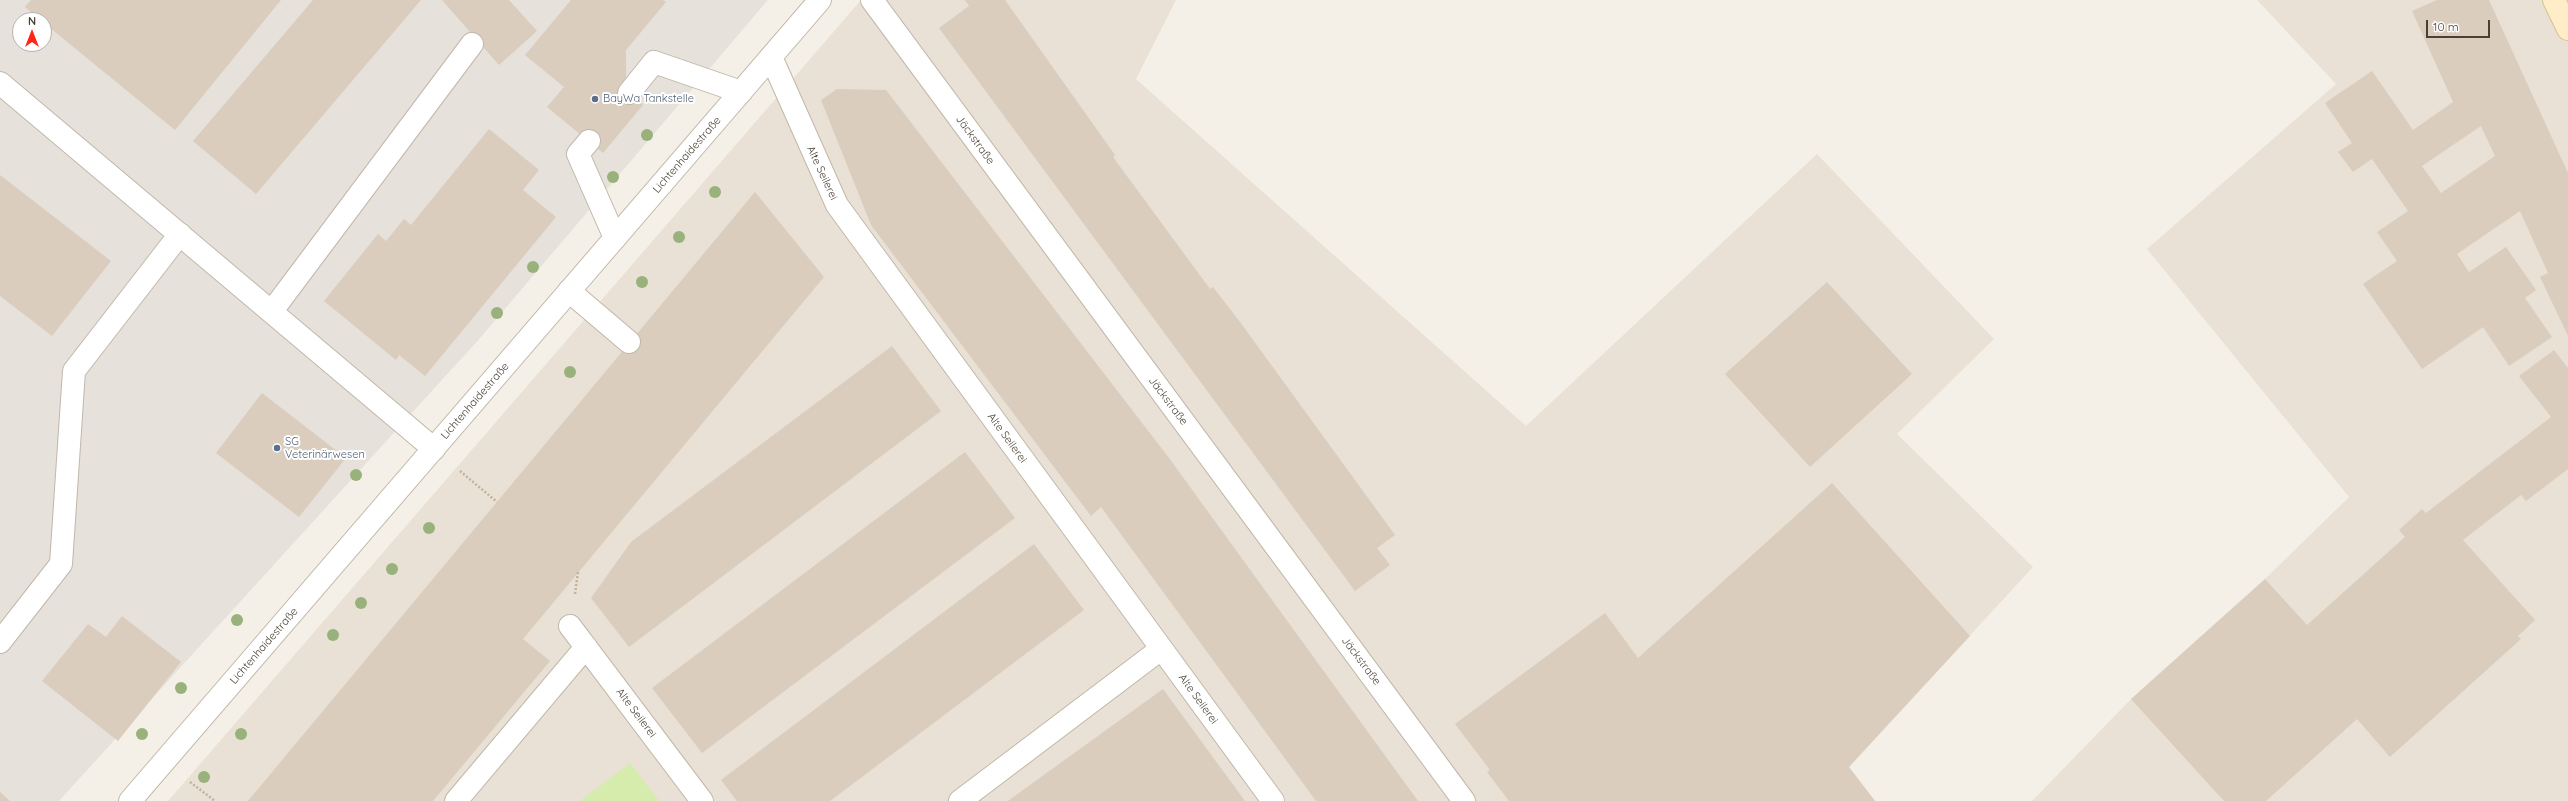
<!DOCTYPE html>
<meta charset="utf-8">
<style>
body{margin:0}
#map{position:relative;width:2568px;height:801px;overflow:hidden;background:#f5f0e7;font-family:Quicksand,sans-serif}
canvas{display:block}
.north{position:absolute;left:12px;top:12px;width:40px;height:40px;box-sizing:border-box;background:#fff;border:1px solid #b6b2ae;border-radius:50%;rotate:0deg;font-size:11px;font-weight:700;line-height:16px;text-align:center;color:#493f35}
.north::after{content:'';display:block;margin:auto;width:14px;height:18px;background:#ff2414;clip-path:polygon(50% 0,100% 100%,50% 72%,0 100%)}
.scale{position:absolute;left:2426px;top:20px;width:64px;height:18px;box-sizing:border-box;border:2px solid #493f35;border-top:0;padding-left:5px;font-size:12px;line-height:14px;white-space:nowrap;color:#493f35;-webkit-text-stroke:3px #fff;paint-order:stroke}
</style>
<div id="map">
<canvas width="2568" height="801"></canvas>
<div class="north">N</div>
<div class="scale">10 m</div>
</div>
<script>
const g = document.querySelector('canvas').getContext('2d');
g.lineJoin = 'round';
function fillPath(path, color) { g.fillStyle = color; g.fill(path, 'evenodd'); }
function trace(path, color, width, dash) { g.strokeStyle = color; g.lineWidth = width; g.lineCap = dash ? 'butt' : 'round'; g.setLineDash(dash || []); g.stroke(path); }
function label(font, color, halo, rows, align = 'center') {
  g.font = font + ' Quicksand,sans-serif'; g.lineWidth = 4; g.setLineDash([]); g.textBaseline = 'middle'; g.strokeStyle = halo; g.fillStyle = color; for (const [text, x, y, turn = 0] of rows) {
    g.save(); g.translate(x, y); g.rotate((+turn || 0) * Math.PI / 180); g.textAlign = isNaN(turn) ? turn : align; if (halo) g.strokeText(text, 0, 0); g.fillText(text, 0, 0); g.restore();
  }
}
fillPath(new Path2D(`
 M 861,0 L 1176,0 L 1136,79 L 1526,426 L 1817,154 L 1994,339 L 1897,434 L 2033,567 L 1849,767 L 1875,801 L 168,801 Z
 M 2257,0 L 2568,0 L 2568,801 L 2032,801 L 2131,699 L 2265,579 L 2349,497 L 2147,249 L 2336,84 Z`), '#e9e1d5');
fillPath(new Path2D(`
 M 0,0 L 768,0 L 481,337 L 59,801 L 0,801 ZM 20,20 L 44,20 L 44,44 L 20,44 Z`), '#e7e1dc');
fillPath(new Path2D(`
 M 630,763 L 659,801 L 580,801 Z`), '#d5ecac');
fillPath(new Path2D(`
 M 31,0 L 281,0 L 175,130 L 44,23 L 44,20 L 41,20 L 25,7 Z
 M 313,0 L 421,0 L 256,194 L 193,141 Z
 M 442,0 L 509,0 L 537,31 L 499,65 Z
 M 571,0 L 663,0 L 666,2 L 626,50 L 626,90 L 643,105 L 603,153 L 547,107 L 564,87 L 525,55 Z
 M 965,0 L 1005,0 L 1115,155 L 1113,157 L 1210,289 L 1213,287 L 1240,322 L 1395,535 L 1377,548 L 1390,565 L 1355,591 L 939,28 L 969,6 Z
 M 2437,0 L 2489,0 L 2568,173 L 2568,336 L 2540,277 L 2548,273 L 2520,211 L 2457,254 L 2469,272 L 2506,247 L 2536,290 L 2525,298 L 2552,337 L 2509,366 L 2483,327 L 2422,369 L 2363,284 L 2397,261 L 2377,232 L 2408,211 L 2372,159 L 2353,172 L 2338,152 L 2352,143 L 2325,103 L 2372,71 L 2413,130 L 2453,102 L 2412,11 ZM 2481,126 L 2495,156 L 2441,193 L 2422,166 Z
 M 837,89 L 886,90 L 1169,458 L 1418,801 L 1316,801 L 1101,507 L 1091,516 L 871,225 L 821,100 Z
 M 489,129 L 539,170 L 523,190 L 556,217 L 425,376 L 399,355 L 396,360 L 324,301 L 378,234 L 386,241 L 404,219 L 411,225 Z
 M 0,175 L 111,261 L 52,336 L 0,296 Z
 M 755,192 L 824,277 L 523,639 L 550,661 L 433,801 L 248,801 Z
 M 1827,282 L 1912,374 L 1810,467 L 1725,374 Z
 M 892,346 L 941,411 L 629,647 L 591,598 L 631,542 Z
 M 2554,350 L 2568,368 L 2568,469 L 2526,501 L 2521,495 L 2463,540 L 2535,620 L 2518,636 L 2521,639 L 2390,757 L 2357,719 L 2266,801 L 2224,801 L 2131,699 L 2265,579 L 2307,625 L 2405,537 L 2399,530 L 2422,509 L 2426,513 L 2551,417 L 2519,376 Z
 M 262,393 L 346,458 L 299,517 L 216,453 Z
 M 965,452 L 1015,518 L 702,753 L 652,688 Z
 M 1832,483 L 1970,636 L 1849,767 L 1875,801 L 1509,801 L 1487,772 L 1490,770 L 1455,724 L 1605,613 L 1638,658 Z
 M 1034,544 L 1084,610 L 830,801 L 737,801 L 721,780 Z
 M 122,616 L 181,662 L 118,741 L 42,681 L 88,624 L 106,637 Z
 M 1163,689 L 1245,801 L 1008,801 L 1023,790 Z
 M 0,792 L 10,801 L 0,801 Z`), '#dacdbe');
const service = new Path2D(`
 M 771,57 L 837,205 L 1273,801
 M 0,83 L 434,449
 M 629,93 L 654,62 L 741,92
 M 589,141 L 578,154 L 615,238
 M 569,291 L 629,342
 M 272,311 L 472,44
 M 570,626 L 702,801
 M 0,642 L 61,564 L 74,371 L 180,234
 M 456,801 L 586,647
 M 960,801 L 1161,649`);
const minor = new Path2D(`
 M 872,0 L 1464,801`);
const tertiary = new Path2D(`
 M 130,801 L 820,0`);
const secondary = new Path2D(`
 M 2554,0 L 2568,29`);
trace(service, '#c1b7a9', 24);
trace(minor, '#c1b7a9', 24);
trace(tertiary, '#c1b7a9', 24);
trace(secondary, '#d9c193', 24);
trace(new Path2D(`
 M 460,471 L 497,502
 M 575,594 L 578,572
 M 190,782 L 215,801`), '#c4b199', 2.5, [2, 2]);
trace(service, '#fff', 22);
trace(minor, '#fff', 22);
trace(tertiary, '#fff', 22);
trace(secondary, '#ffedc7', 22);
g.fillStyle = '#99b27b';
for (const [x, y] of [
 [647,135],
 [613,177],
 [715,192],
 [679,237],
 [533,267],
 [642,282],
 [497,313],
 [570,372],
 [356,475],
 [429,528],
 [392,569],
 [361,603],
 [237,620],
 [333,635],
 [181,688],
 [142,734],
 [241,734],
 [204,777]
]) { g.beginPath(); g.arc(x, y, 6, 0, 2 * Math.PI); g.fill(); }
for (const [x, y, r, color] of [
 [595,99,4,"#5c6f8a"],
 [277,448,4,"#5c6f8a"]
]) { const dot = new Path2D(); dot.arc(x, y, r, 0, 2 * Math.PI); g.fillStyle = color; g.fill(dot); trace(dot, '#fff', 1.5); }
label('11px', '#4e5e75', '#fff', [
 ["BayWa Tankstelle",603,99],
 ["SG",285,442],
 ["Veterinärwesen",285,455]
], 'left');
label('11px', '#493f35', '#fff', [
 ["Jäckstraße",975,140,54],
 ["Lichtenhaidestraße",687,155,-49],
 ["Alte Seilerei",822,173,65],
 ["Lichtenhaidestraße",475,401,-49],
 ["Jäckstraße",1168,401,53],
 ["Alte Seilerei",1007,438,54],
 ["Lichtenhaidestraße",264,646,-49],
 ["Jäckstraße",1361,661,53],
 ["Alte Seilerei",1198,699,54],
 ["Alte Seilerei",636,713,53]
]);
</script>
